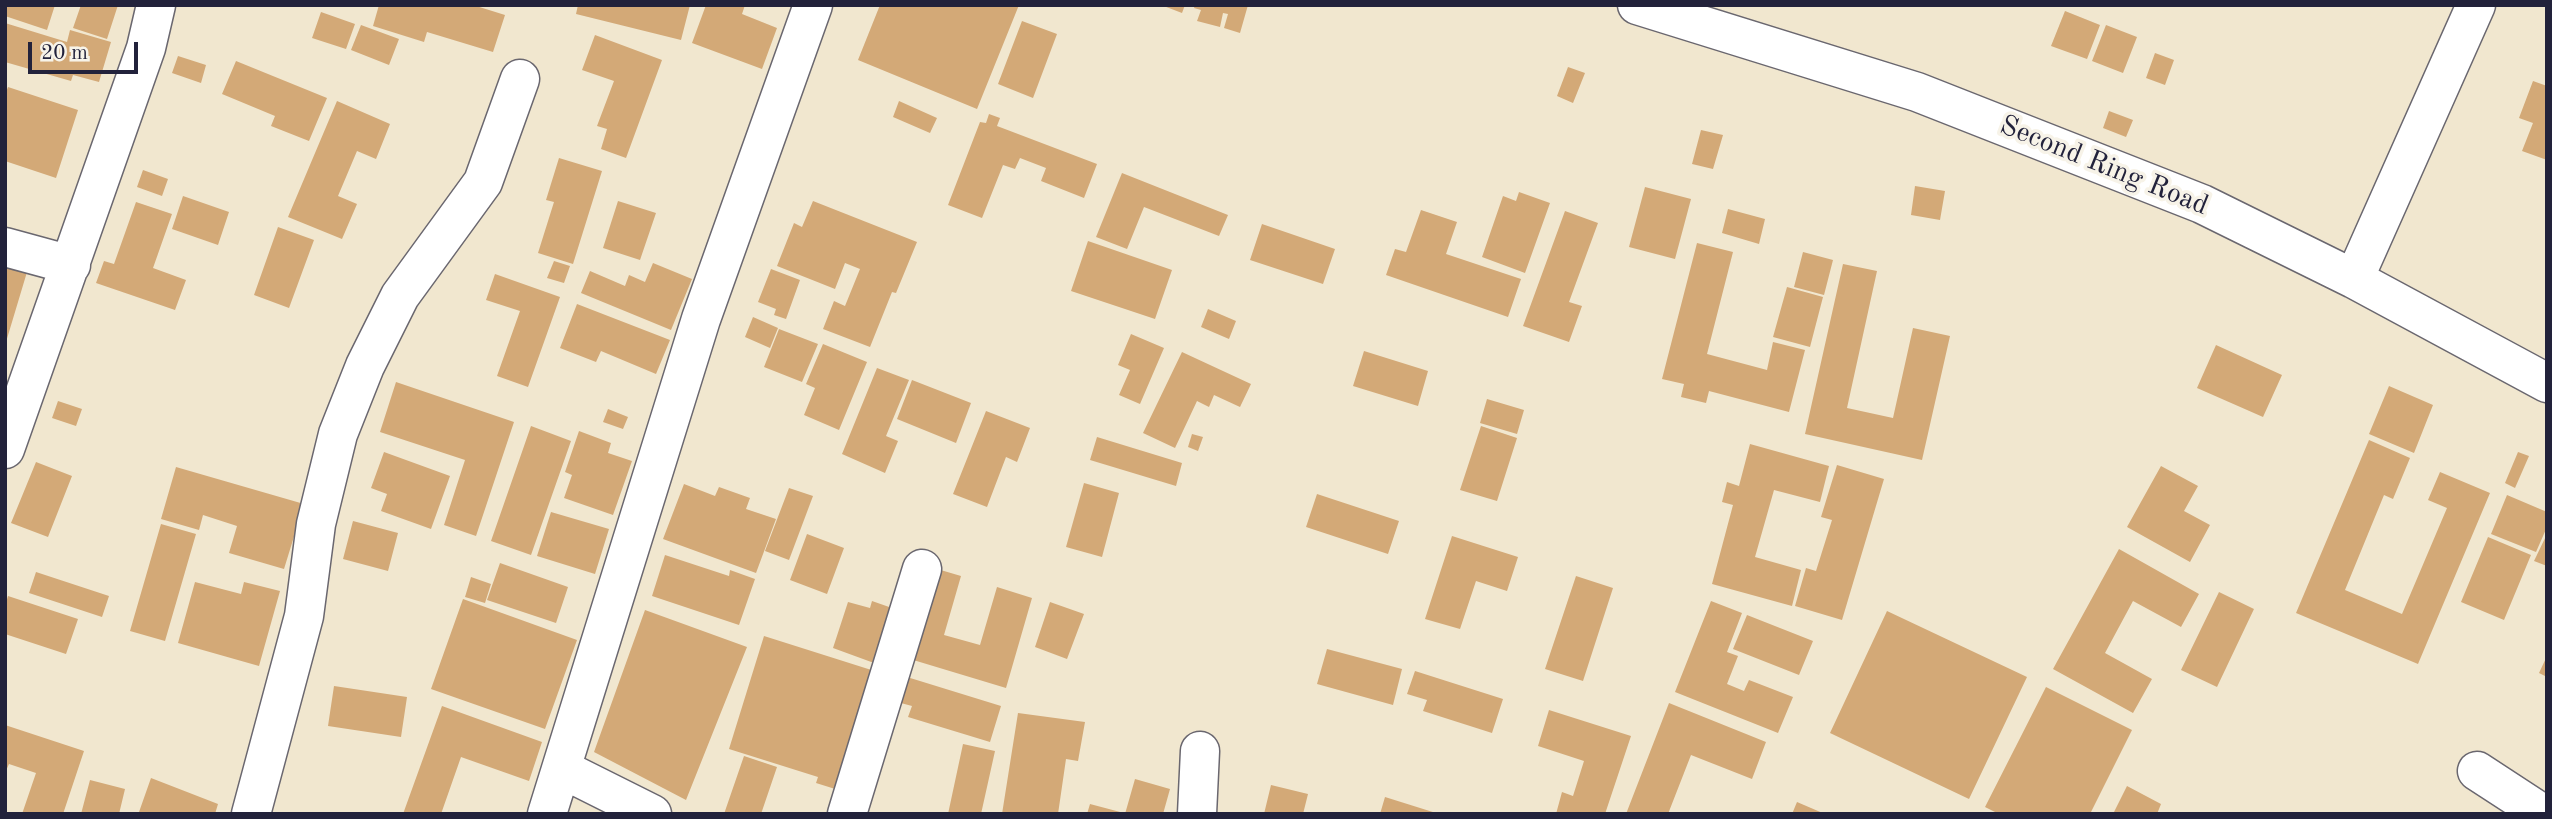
<!DOCTYPE html>
<style>
body{margin:0}
#map{position:relative;width:2552px;height:819px;overflow:hidden;background:#f1e7cf;font-family:"Old Standard TT",serif}
canvas{display:block}
.frame{position:absolute;inset:0;border:7px solid #22223b;pointer-events:none}
.scale{position:absolute;left:28px;top:42px;width:110px;height:32px;box-sizing:border-box;border:4px solid #22223b;border-top:0;padding-left:9px;font-size:21px;line-height:24px;white-space:nowrap;color:#22223b;-webkit-text-stroke:5px #f7f3e8;paint-order:stroke}
</style>
<div id="map">
<canvas width="2552" height="819"></canvas>
<div class="frame"></div>
<div class="scale">20 m</div>
</div>
<script>
const g = document.querySelector('canvas').getContext('2d');
g.lineJoin = 'round';
function fillPath(path, color) { g.fillStyle = color; g.fill(path, 'evenodd'); }
function trace(path, color, width, dash) { g.strokeStyle = color; g.lineWidth = width; g.lineCap = dash ? 'butt' : 'round'; g.setLineDash(dash || []); g.stroke(path); }
function label(font, color, halo, rows, align = 'center') {
  g.font = font + ' "Old Standard TT",serif'; g.lineWidth = 7; g.setLineDash([]); g.textBaseline = 'middle'; g.strokeStyle = halo; g.fillStyle = color; for (const [text, x, y, turn = 0] of rows) {
    g.save(); g.translate(x, y); g.rotate((+turn || 0) * Math.PI / 180); g.textAlign = isNaN(turn) ? turn : align; if (halo) g.strokeText(text, 0, 0); g.fillText(text, 0, 0); g.restore();
  }
}
fillPath(new Path2D(`
 M 5,5 L 55,5 L 47,30 L 5,16 Z
 M 81,5 L 118,5 L 107,39 L 73,28 Z
 M 379,5 L 473,5 L 505,15 L 493,52 L 427,32 L 424,42 L 373,26 Z
 M 578,5 L 690,5 L 681,40 L 576,14 Z
 M 706,5 L 745,5 L 742,14 L 777,28 L 762,69 L 692,43 Z
 M 880,5 L 1019,5 L 977,109 L 858,60 Z
 M 1161,5 L 1185,5 L 1182,13 Z
 M 1195,5 L 1248,5 L 1240,33 L 1224,28 L 1228,14 L 1223,13 L 1220,27 L 1197,21 L 1201,10 L 1194,8 Z
 M 2065,11 L 2100,25 L 2087,59 L 2051,46 Z
 M 321,12 L 355,24 L 346,49 L 312,38 Z
 M 1022,21 L 1057,34 L 1033,98 L 998,84 Z
 M 5,23 L 67,42 L 70,30 L 111,42 L 99,82 L 73,75 L 71,81 L 5,62 Z
 M 361,25 L 399,39 L 389,65 L 351,50 Z
 M 2106,25 L 2137,37 L 2123,73 L 2092,61 Z
 M 595,35 L 662,60 L 626,158 L 601,149 L 607,129 L 597,126 L 614,81 L 582,70 Z
 M 2155,53 L 2174,60 L 2165,85 L 2146,78 Z
 M 178,56 L 206,65 L 201,83 L 172,73 Z
 M 236,61 L 327,98 L 309,141 L 271,126 L 275,116 L 222,94 Z
 M 1568,67 L 1585,73 L 1573,103 L 1557,96 Z
 M 2533,81 L 2547,86 L 2547,160 L 2522,151 L 2533,123 L 2519,118 Z
 M 8,87 L 78,110 L 56,178 L 5,161 L 5,95 Z
 M 337,101 L 390,124 L 376,159 L 357,151 L 338,196 L 357,204 L 342,239 L 288,217 Z
 M 899,101 L 937,118 L 930,133 L 893,117 Z
 M 2109,111 L 2133,120 L 2126,137 L 2103,128 Z
 M 989,114 L 1000,118 L 997,126 L 1097,164 L 1084,198 L 1041,181 L 1046,168 L 1020,158 L 1015,169 L 1003,165 L 982,218 L 948,205 L 980,122 L 986,123 Z
 M 1701,130 L 1723,135 L 1713,169 L 1692,164 Z
 M 559,158 L 602,171 L 573,264 L 538,253 L 554,202 L 546,200 Z
 M 143,170 L 168,179 L 162,196 L 137,187 Z
 M 1122,173 L 1228,215 L 1219,236 L 1144,207 L 1127,249 L 1096,237 Z
 M 1915,186 L 1945,191 L 1940,220 L 1911,215 Z
 M 1645,187 L 1691,199 L 1675,259 L 1629,247 Z
 M 1519,192 L 1550,203 L 1525,273 L 1482,257 L 1503,196 L 1516,201 Z
 M 183,196 L 229,212 L 218,245 L 172,229 Z
 M 618,201 L 656,213 L 640,260 L 603,248 Z
 M 813,201 L 917,242 L 896,293 L 892,292 L 870,347 L 823,329 L 834,301 L 845,306 L 860,269 L 845,263 L 835,289 L 777,266 L 794,223 L 802,227 Z
 M 136,202 L 172,214 L 153,268 L 186,280 L 175,310 L 96,283 L 104,261 L 114,264 Z
 M 1728,209 L 1765,219 L 1759,244 L 1722,233 Z
 M 1421,210 L 1457,222 L 1446,254 L 1521,279 L 1508,317 L 1386,275 L 1395,249 L 1406,252 Z
 M 1565,211 L 1598,223 L 1569,302 L 1582,306 L 1569,342 L 1523,326 Z
 M 1262,224 L 1335,249 L 1323,284 L 1250,260 Z
 M 278,227 L 314,240 L 289,308 L 254,295 Z
 M 1088,241 L 1172,270 L 1155,319 L 1071,291 Z
 M 1697,243 L 1733,252 L 1707,354 L 1767,370 L 1773,342 L 1805,350 L 1789,412 L 1709,391 L 1706,403 L 1681,397 L 1684,384 L 1662,379 Z
 M 1803,252 L 1833,260 L 1824,295 L 1794,287 Z
 M 554,261 L 570,266 L 564,283 L 547,278 Z
 M 653,263 L 692,279 L 671,330 L 581,293 L 590,271 L 625,286 L 629,275 L 645,282 Z
 M 1843,264 L 1877,271 L 1847,408 L 1893,418 L 1913,328 L 1950,336 L 1922,460 L 1805,434 Z
 M 5,265 L 27,272 L 6,342 L 5,342 Z
 M 771,269 L 800,280 L 786,319 L 774,315 L 776,309 L 758,302 Z
 M 495,274 L 560,297 L 528,387 L 497,376 L 520,311 L 486,300 Z
 M 1787,287 L 1823,297 L 1810,347 L 1773,337 Z
 M 577,304 L 670,340 L 656,374 L 601,351 L 596,362 L 560,348 Z
 M 1208,309 L 1236,321 L 1229,339 L 1201,327 Z
 M 753,317 L 778,328 L 770,348 L 745,337 Z
 M 779,329 L 818,344 L 802,382 L 764,367 Z
 M 1131,334 L 1164,348 L 1140,404 L 1119,395 L 1130,370 L 1118,365 Z
 M 823,344 L 867,362 L 839,430 L 804,415 L 815,388 L 806,384 Z
 M 2216,345 L 2282,375 L 2263,417 L 2197,388 Z
 M 1364,351 L 1428,371 L 1418,406 L 1353,386 Z
 M 1182,352 L 1251,384 L 1240,407 L 1214,395 L 1209,407 L 1197,401 L 1175,448 L 1143,433 Z
 M 877,368 L 909,380 L 886,436 L 898,441 L 885,473 L 842,454 Z
 M 912,380 L 971,403 L 956,443 L 897,419 Z
 M 396,382 L 514,422 L 476,536 L 444,525 L 465,460 L 380,432 Z
 M 2389,386 L 2433,405 L 2414,453 L 2369,434 Z
 M 1487,399 L 1524,410 L 1517,434 L 1480,423 Z
 M 58,401 L 82,409 L 76,426 L 52,418 Z
 M 608,409 L 628,417 L 623,429 L 603,422 Z
 M 986,411 L 1030,428 L 1017,462 L 1006,457 L 987,507 L 953,494 Z
 M 531,426 L 571,441 L 531,555 L 491,541 Z
 M 1481,426 L 1517,438 L 1497,501 L 1460,490 Z
 M 579,431 L 611,443 L 608,453 L 632,461 L 613,515 L 564,498 L 572,475 L 565,472 Z
 M 1192,434 L 1203,437 L 1198,451 L 1188,447 Z
 M 1097,437 L 1182,463 L 1176,486 L 1090,460 Z
 M 2369,440 L 2410,458 L 2393,499 L 2384,495 L 2345,590 L 2402,614 L 2447,508 L 2428,500 L 2440,472 L 2490,493 L 2418,664 L 2296,613 Z
 M 1750,444 L 1829,466 L 1820,502 L 1774,490 L 1755,557 L 1801,570 L 1792,606 L 1712,584 L 1733,505 L 1722,502 L 1727,482 L 1739,486 Z
 M 384,452 L 450,476 L 431,529 L 381,511 L 387,494 L 371,488 Z
 M 2518,452 L 2529,456 L 2515,488 L 2505,483 Z
 M 36,462 L 72,476 L 48,537 L 11,523 Z
 M 1837,465 L 1884,479 L 1842,620 L 1795,606 L 1806,568 L 1816,571 L 1832,520 L 1821,517 Z
 M 2161,466 L 2198,486 L 2184,511 L 2210,525 L 2190,562 L 2127,527 Z
 M 176,467 L 304,504 L 284,569 L 229,553 L 237,526 L 203,515 L 199,530 L 161,519 Z
 M 1084,483 L 1119,493 L 1102,557 L 1066,547 Z
 M 684,484 L 715,496 L 719,487 L 750,498 L 746,509 L 776,519 L 756,573 L 663,539 Z
 M 789,488 L 813,496 L 789,560 L 765,551 Z
 M 1317,494 L 1399,521 L 1388,554 L 1306,527 Z
 M 2507,495 L 2547,512 L 2547,527 L 2536,552 L 2491,534 Z
 M 551,512 L 609,529 L 595,574 L 537,556 Z
 M 353,521 L 398,533 L 388,571 L 343,559 Z
 M 161,524 L 196,534 L 165,641 L 130,631 Z
 M 807,534 L 844,548 L 827,594 L 790,580 Z
 M 2547,534 L 2547,566 L 2534,561 Z
 M 1452,536 L 1518,557 L 1507,591 L 1476,581 L 1460,629 L 1425,619 Z
 M 2488,537 L 2531,555 L 2504,620 L 2461,602 Z
 M 2119,549 L 2199,594 L 2181,627 L 2133,601 L 2105,653 L 2152,679 L 2133,713 L 2053,669 Z
 M 665,555 L 729,576 L 730,570 L 755,579 L 739,625 L 652,596 Z
 M 500,563 L 568,587 L 556,623 L 487,600 Z
 M 927,566 L 961,576 L 944,635 L 980,645 L 997,587 L 1032,598 L 1006,688 L 900,656 Z
 M 36,572 L 109,596 L 102,617 L 29,593 Z
 M 1576,576 L 1613,588 L 1583,681 L 1545,669 Z
 M 471,577 L 491,584 L 485,603 L 465,597 Z
 M 195,582 L 241,594 L 244,582 L 280,591 L 259,666 L 178,643 Z
 M 2219,592 L 2254,609 L 2217,687 L 2181,670 Z
 M 8,596 L 78,619 L 66,654 L 5,634 L 5,606 Z
 M 463,599 L 577,640 L 545,729 L 431,689 Z
 M 872,601 L 892,608 L 874,663 L 833,648 L 848,602 L 870,608 Z
 M 1711,601 L 1742,613 L 1727,652 L 1738,656 L 1727,684 L 1744,691 L 1749,680 L 1793,697 L 1778,733 L 1675,692 Z
 M 1050,602 L 1084,614 L 1067,659 L 1035,647 Z
 M 645,610 L 747,647 L 686,800 L 594,752 Z
 M 1887,611 L 2027,677 L 1969,799 L 1830,733 Z
 M 1747,615 L 1813,641 L 1799,675 L 1733,649 Z
 M 764,636 L 884,674 L 848,793 L 816,783 L 818,777 L 729,749 Z
 M 1327,649 L 1402,669 L 1393,705 L 1317,684 Z
 M 2547,656 L 2547,677 L 2539,673 Z
 M 1415,671 L 1503,699 L 1492,733 L 1423,711 L 1427,700 L 1407,694 Z
 M 894,673 L 1001,706 L 990,742 L 908,717 L 912,706 L 886,699 Z
 M 334,686 L 407,697 L 401,737 L 328,726 Z
 M 2046,687 L 2132,730 L 2090,814 L 1999,814 L 1985,807 Z
 M 1669,703 L 1766,742 L 1752,779 L 1691,755 L 1668,814 L 1626,814 Z
 M 442,706 L 542,742 L 529,781 L 461,757 L 441,814 L 403,814 Z
 M 1549,710 L 1631,736 L 1605,814 L 1556,814 L 1562,792 L 1573,796 L 1584,761 L 1538,746 Z
 M 1018,713 L 1085,722 L 1078,761 L 1066,759 L 1058,814 L 1002,814 Z
 M 5,725 L 84,751 L 63,814 L 22,814 L 36,773 L 9,764 L 5,773 Z
 M 963,744 L 995,751 L 981,814 L 948,814 Z
 M 744,756 L 777,767 L 761,814 L 724,814 Z
 M 151,778 L 218,804 L 215,814 L 145,814 L 139,812 Z
 M 1135,779 L 1170,789 L 1163,814 L 1125,814 Z
 M 90,780 L 125,789 L 119,814 L 81,814 Z
 M 1271,785 L 1308,794 L 1303,814 L 1264,814 Z
 M 2127,786 L 2161,804 L 2157,814 L 2113,814 Z
 M 1385,797 L 1436,813 L 1436,814 L 1380,814 Z
 M 1797,802 L 1825,814 L 1792,814 Z
 M 1090,804 L 1124,813 L 1124,814 L 1087,814 Z`), '#d3a977');
const minor = new Path2D(`
 M 1637,5 L 1917,92 L 2202,204 L 2354,279 L 2547,383
 M 5,247 L 71,265
 M 2354,279 L 2476,5
 M 5,449 L 146,48 L 156,5
 M 562,769 L 652,814
 M 2477,771 L 2543,814
 M 251,814 L 304,616 L 316,524 L 338,434 L 365,366 L 400,296 L 483,182 L 520,79
 M 547,814 L 701,319 L 813,5
 M 847,814 L 922,569
 M 1197,814 L 1200,751`);
trace(minor, '#6a676f', 41);
trace(minor, '#fff', 38);
label('28px', '#22223b', '#f7f3e8', [
 ["Second Ring Road",2104,166,22]
]);
</script>
